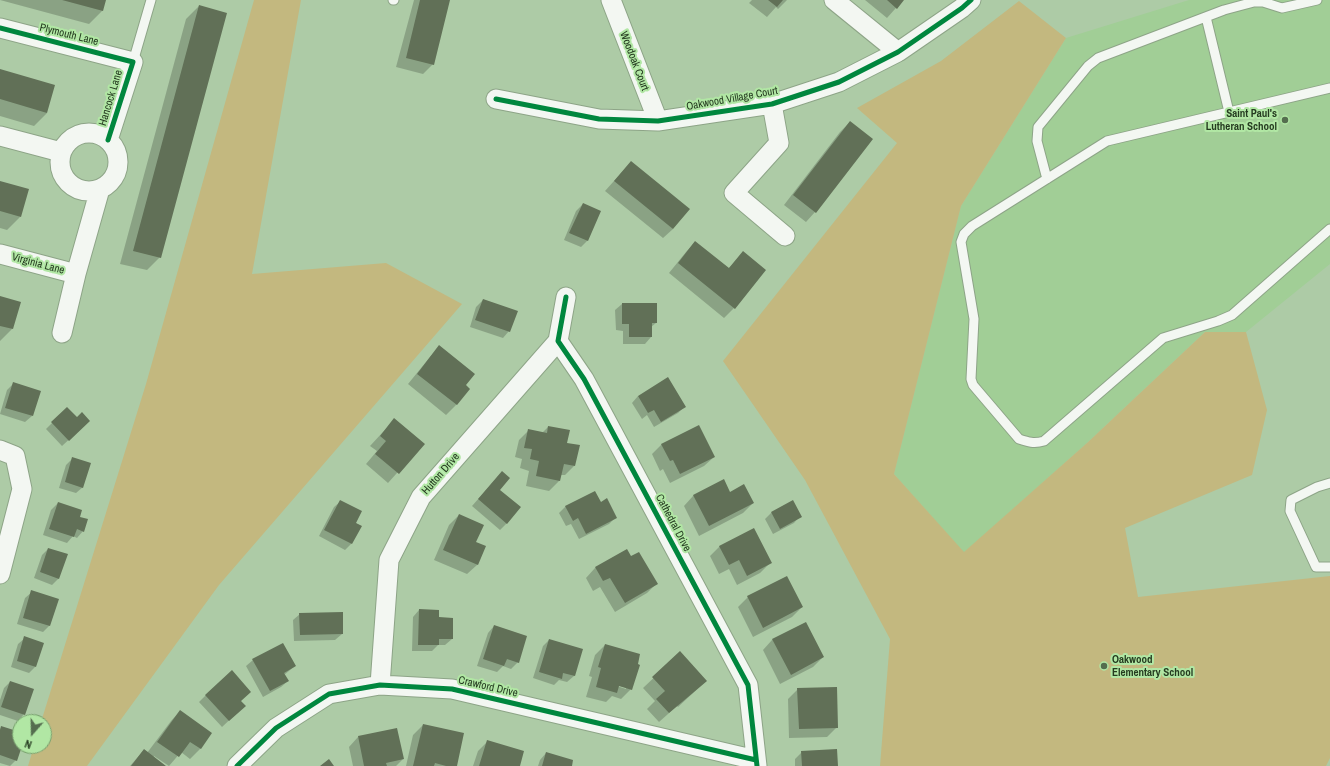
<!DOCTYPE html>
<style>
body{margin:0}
#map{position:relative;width:1330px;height:766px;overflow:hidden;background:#adcba6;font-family:"Archivo Narrow",sans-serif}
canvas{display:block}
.north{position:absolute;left:12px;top:714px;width:40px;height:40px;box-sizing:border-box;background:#b1e7a4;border:1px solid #79a26f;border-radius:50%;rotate:200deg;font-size:11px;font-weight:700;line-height:16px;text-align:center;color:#253b20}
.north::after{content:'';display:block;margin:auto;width:14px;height:18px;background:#556d4f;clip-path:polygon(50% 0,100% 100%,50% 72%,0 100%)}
</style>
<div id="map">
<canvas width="1330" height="766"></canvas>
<div class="north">N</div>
</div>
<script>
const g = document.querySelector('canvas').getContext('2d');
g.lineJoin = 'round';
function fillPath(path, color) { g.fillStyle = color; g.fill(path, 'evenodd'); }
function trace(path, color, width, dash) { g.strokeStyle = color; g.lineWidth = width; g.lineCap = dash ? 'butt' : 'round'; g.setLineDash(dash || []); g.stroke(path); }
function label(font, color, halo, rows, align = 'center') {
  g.font = font + ' "Archivo Narrow",sans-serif'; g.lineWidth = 4; g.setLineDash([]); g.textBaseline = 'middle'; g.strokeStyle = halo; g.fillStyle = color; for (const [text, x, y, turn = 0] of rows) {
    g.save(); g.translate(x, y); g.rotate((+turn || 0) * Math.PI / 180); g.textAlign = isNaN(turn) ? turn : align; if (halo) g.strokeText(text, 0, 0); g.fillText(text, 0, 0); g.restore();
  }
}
fillPath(new Path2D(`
 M 1189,0 L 1330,0 L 1330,264 L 1246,332 L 1205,332 L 1087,443 L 964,553 L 894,474 L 961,206 L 1066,38 Z`), '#a1ce96');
fillPath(new Path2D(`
 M 254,0 L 301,0 L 252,274 L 386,263 L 462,304 L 219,585 L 87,766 L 28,766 L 34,746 L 44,746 L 44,722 L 41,722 L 146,384 Z
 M 1019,1 L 1066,38 L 961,206 L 894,474 L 964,552 L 1087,443 L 1205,332 L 1246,332 L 1267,410 L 1252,475 L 1125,528 L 1138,597 L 1330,576 L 1330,758 L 1326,766 L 880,766 L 890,639 L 805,480 L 723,361 L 897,143 L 857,108 L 941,61 Z`), '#c3b87f');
fillPath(new Path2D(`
 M 0,0 L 105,0 L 102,11 L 89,24 Z
 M 414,0 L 449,0 L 433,64 L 423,74 L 396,67 Z
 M 752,0 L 787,0 L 778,9 L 776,7 L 767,17 L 749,3 Z
 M 865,0 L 903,0 L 887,18 Z
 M 199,6 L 160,257 L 147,270 L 120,264 L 186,19 Z
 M 0,70 L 47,113 L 34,126 L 0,116 Z
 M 850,122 L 815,212 L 806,222 L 784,205 L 840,132 Z
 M 631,162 L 673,229 L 663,238 L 605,191 Z
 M 0,182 L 20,217 L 7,230 L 0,228 Z
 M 583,204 L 587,241 L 581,247 L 564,240 L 576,211 Z
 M 695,242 L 728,269 L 743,253 L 765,270 L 734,308 L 724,318 L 669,273 L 686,252 Z
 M 0,297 L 12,329 L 0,341 Z
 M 483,300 L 509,331 L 503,338 L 470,327 L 476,307 Z
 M 622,304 L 656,304 L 656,323 L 651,327 L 651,337 L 645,344 L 623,344 L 623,331 L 616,330 L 615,310 Z
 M 439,347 L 464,386 L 468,389 L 456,405 L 446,415 L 408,384 L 430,357 Z
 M 13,384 L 32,416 L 25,422 L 0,414 L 7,390 Z
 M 638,396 L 684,407 L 678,413 L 654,427 L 647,415 L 642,419 L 632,403 Z
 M 67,408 L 77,419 L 89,421 L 62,446 L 46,429 Z
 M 394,420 L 423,444 L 388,483 L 366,464 L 377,451 L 370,446 Z
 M 548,427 L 574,466 L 565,475 L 561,475 L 559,481 L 549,491 L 526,486 L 529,471 L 520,468 L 522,459 L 515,457 L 519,440 L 529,430 L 542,433 Z
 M 662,444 L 714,457 L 704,466 L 670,483 L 663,469 L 660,471 L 652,454 Z
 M 73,458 L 83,487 L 76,493 L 59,488 L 66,465 Z
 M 502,472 L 499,490 L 507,523 L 500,530 L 472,506 Z
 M 723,481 L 730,493 L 753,503 L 743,513 L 699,536 L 684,506 L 693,496 Z
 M 341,501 L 355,523 L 361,526 L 351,544 L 345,550 L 319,536 L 334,507 Z
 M 58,503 L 78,517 L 83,531 L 77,538 L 73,536 L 67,543 L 43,535 L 51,510 Z
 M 600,503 L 616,517 L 609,524 L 579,539 L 571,524 L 566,526 L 559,513 L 566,506 Z
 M 771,513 L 800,516 L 794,523 L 773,534 L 765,519 Z
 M 459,515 L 475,543 L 485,547 L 477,565 L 467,574 L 434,560 L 449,525 Z
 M 720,546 L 770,563 L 760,573 L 737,585 L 729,569 L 719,574 L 710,556 Z
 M 48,549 L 59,578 L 52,585 L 34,578 L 42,555 Z
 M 626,550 L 631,558 L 656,584 L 647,593 L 615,612 L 600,587 L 593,591 L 586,578 L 595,568 Z
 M 786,577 L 802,607 L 792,617 L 753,637 L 738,607 L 748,597 Z
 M 32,592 L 57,599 L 49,626 L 43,632 L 17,624 L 25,598 Z
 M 419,610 L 452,639 L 445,645 L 438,645 L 432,651 L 412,651 L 413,617 Z
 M 300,614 L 342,634 L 335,640 L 294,641 L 293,620 Z
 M 805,623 L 823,657 L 813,667 L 780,684 L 763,650 L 772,640 Z
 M 494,626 L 518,662 L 511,669 L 503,666 L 497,672 L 477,666 L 488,633 Z
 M 25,638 L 35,667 L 29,673 L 11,667 L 18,644 Z
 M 549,640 L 582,650 L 574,676 L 567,682 L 559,680 L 554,685 L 533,678 L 543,646 Z
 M 605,645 L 631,689 L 621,699 L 612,696 L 606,702 L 586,697 L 592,677 L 589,676 L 595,655 ZM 614,685 L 626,687 L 626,689 Z
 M 680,653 L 706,681 L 678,707 L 677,706 L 659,722 L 647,709 L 655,701 L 643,688 Z
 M 253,660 L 295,666 L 284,675 L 288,681 L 281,687 L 263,697 L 246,666 Z
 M 10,682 L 24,714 L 18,721 L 0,715 L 0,700 L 4,688 Z
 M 798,689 L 837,727 L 827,737 L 789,738 L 788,699 Z
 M 206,695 L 240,701 L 238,712 L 222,727 L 199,702 Z
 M 180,711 L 211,733 L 200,749 L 190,759 L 181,752 L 169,766 L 154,756 L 153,758 L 164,766 L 130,766 L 144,750 L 147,753 L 171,721 Z
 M 423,725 L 456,766 L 406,766 L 413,735 Z
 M 2,727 L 20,733 L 21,746 L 16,760 L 10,766 L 0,763 L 0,729 Z
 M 358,737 L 403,759 L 396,766 L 353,766 L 349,747 Z
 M 488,741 L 519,766 L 473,766 L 478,751 Z
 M 802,752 L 837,766 L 795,766 L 795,759 Z
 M 546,753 L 570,766 L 538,766 L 540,760 Z`), '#0003');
fillPath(new Path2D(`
 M 62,0 L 106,0 L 103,11 Z
 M 420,0 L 450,0 L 434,65 L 406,58 Z
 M 768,0 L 783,0 L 777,7 Z
 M 887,0 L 904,0 L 897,9 Z
 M 199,5 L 227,13 L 161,258 L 133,251 Z
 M 0,69 L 55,85 L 47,113 L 0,99 Z
 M 850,121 L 873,139 L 816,213 L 793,195 Z
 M 631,161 L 690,209 L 673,229 L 614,181 Z
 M 0,181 L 29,189 L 21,217 L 0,211 Z
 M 583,203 L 601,211 L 588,241 L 569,233 Z
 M 695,241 L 729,268 L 743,251 L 766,270 L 735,309 L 678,263 Z
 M 0,296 L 21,302 L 13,329 L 0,326 Z
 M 483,299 L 518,311 L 510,332 L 475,320 Z
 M 622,303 L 657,303 L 657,323 L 652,323 L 652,337 L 629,337 L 629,324 L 622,324 Z
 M 439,345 L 475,374 L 466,385 L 470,389 L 457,405 L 417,374 Z
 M 668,377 L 686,407 L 661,422 L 654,410 L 648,413 L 638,396 Z
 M 13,382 L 41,391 L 33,416 L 5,408 Z
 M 67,407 L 77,417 L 82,412 L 90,421 L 69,441 L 51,422 Z
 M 394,418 L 425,444 L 399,474 L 375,454 L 386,441 L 380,436 Z
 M 699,425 L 715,457 L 680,474 L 673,460 L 670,461 L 661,444 Z
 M 548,426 L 570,430 L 567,443 L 580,445 L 575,466 L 564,464 L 560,481 L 536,476 L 539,461 L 530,459 L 532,449 L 524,448 L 528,429 L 547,433 Z
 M 72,457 L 91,463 L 83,488 L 65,482 Z
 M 502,471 L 510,478 L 500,490 L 521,507 L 507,524 L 478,499 Z
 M 724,479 L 730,492 L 744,484 L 754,503 L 709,526 L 693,495 Z
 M 595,491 L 601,502 L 607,498 L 617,518 L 586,534 L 578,518 L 573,521 L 565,506 Z
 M 340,500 L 362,511 L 356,523 L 362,526 L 352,544 L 324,530 Z
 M 793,500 L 802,517 L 780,529 L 771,512 Z
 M 58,502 L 82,510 L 80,517 L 88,519 L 84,532 L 77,529 L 74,537 L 49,529 Z
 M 459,514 L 484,525 L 476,542 L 486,546 L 478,565 L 443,550 Z
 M 754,528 L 772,563 L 747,576 L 739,560 L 729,565 L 719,546 Z
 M 48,548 L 68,554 L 59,579 L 40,572 Z
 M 627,549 L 631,556 L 639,552 L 658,584 L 625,603 L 610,578 L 603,581 L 595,567 Z
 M 787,576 L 803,607 L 763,628 L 747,596 Z
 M 31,590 L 59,599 L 50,626 L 23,618 Z
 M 419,609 L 439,610 L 439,617 L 453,618 L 453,639 L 439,639 L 439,645 L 418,645 Z
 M 343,612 L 343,634 L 300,635 L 299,613 Z
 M 806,622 L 824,657 L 791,675 L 772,639 Z
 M 494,625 L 527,636 L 519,663 L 507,659 L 504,666 L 483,659 Z
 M 24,636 L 44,643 L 36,667 L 17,661 Z
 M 549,639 L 583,649 L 575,676 L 563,673 L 562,679 L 539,672 Z
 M 283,643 L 296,666 L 284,673 L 289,681 L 270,691 L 252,659 Z
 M 605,644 L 640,654 L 638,664 L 640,665 L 632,690 L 619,686 L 617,693 L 596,687 L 601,668 L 598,667 Z
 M 680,651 L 707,681 L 669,713 L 656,699 L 665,691 L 652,677 Z
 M 232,670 L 251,692 L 241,701 L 246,706 L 229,721 L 205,695 Z
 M 10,681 L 34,689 L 25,715 L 1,707 Z
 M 837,687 L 838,728 L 799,729 L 797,688 Z
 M 180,710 L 212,733 L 201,749 L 190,742 L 179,757 L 157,742 Z
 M 423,724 L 464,733 L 457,766 L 446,766 L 435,763 L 434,766 L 413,766 Z
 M 1,726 L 20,732 L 20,746 L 22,746 L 17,761 L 0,755 L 0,730 Z
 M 397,728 L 404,759 L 386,763 L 387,766 L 364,766 L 358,736 Z
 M 487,740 L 524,751 L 520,766 L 479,766 Z
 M 144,749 L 166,766 L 131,766 Z
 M 837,749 L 838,766 L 802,766 L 801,751 Z
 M 546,752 L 573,760 L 572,766 L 542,766 Z
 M 329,759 L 334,766 L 320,766 Z`), '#617057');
const lane = new Path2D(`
 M 393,0 L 394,0
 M 1206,17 L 1229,112
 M 133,62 L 151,0
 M 1330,88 L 1107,141 L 972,226 L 964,234 L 961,242 L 974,319 L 971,379 L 973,385 L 1019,439 C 1028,442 1034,444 1044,441 L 1163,338 L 1218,321 L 1232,315 L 1330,229
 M 1047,179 L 1037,141 L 1038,127 L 1088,66 L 1098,58 L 1224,10 L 1254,2 L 1263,2 L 1282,8 L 1317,0
 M 1330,483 L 1317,487 L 1291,500 L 1290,511 L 1316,567 L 1330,567`);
const street = new Path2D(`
 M 611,0 L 658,121
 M 834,0 L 898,52
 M 0,28 L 133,62 L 108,140
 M 496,99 L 599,119 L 658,121 L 772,104 L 839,82 L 898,52 L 962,8 L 971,0
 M 772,104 L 779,143 L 734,193 L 785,236
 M60 162a29 29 0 1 1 58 0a29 29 0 1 1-58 0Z
 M 0,136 L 61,152
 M 0,254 L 76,274
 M 566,297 L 558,341 L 584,379 L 748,685 L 757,766
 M 62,333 L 76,274 L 100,189
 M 0,450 L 15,456 L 22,489 L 0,574
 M 380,685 L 389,560 L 421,497 L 558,341
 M 237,766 L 276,728 L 329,694 L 380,685 L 452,689 L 756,760`);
trace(lane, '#8da487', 11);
trace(street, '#8da487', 21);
trace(lane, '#f3f7f2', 9);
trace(street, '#f3f7f2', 19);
trace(new Path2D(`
 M 0,28 L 133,62 L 108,140
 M 496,99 L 599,119 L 658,121 L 772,104 L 839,82 L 898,52 L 962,8 L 971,0
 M 566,297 L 558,341 L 584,379 L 748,685 L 757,766
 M 237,766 L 276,728 L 329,694 L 380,685 L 452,689 L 756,760`), '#00873e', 5);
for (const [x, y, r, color] of [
 [1285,120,4,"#556d4f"],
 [1104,666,4,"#556d4f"]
]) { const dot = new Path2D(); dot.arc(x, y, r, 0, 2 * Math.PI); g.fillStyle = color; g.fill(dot); trace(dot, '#b1e7a4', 1.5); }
label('11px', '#253b20', '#b1e7a4', [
 ["Plymouth Lane",69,35,14],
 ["Woodoak Court",634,61,69],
 ["Hancock Lane",111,98,-73],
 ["Oakwood Village Court",732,99,-10],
 ["Virginia Lane",38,264,15],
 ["Hutton Drive",441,474,-49],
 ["Cathedral Drive",673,523,62],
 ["Crawford Drive",488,687,13]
]);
label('bold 11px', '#253b20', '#b1e7a4', [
 ["Saint Paul's",1277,114],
 ["Lutheran School",1277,127],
 ["Oakwood",1112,660,"left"],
 ["Elementary School",1112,673,"left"]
], 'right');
</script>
